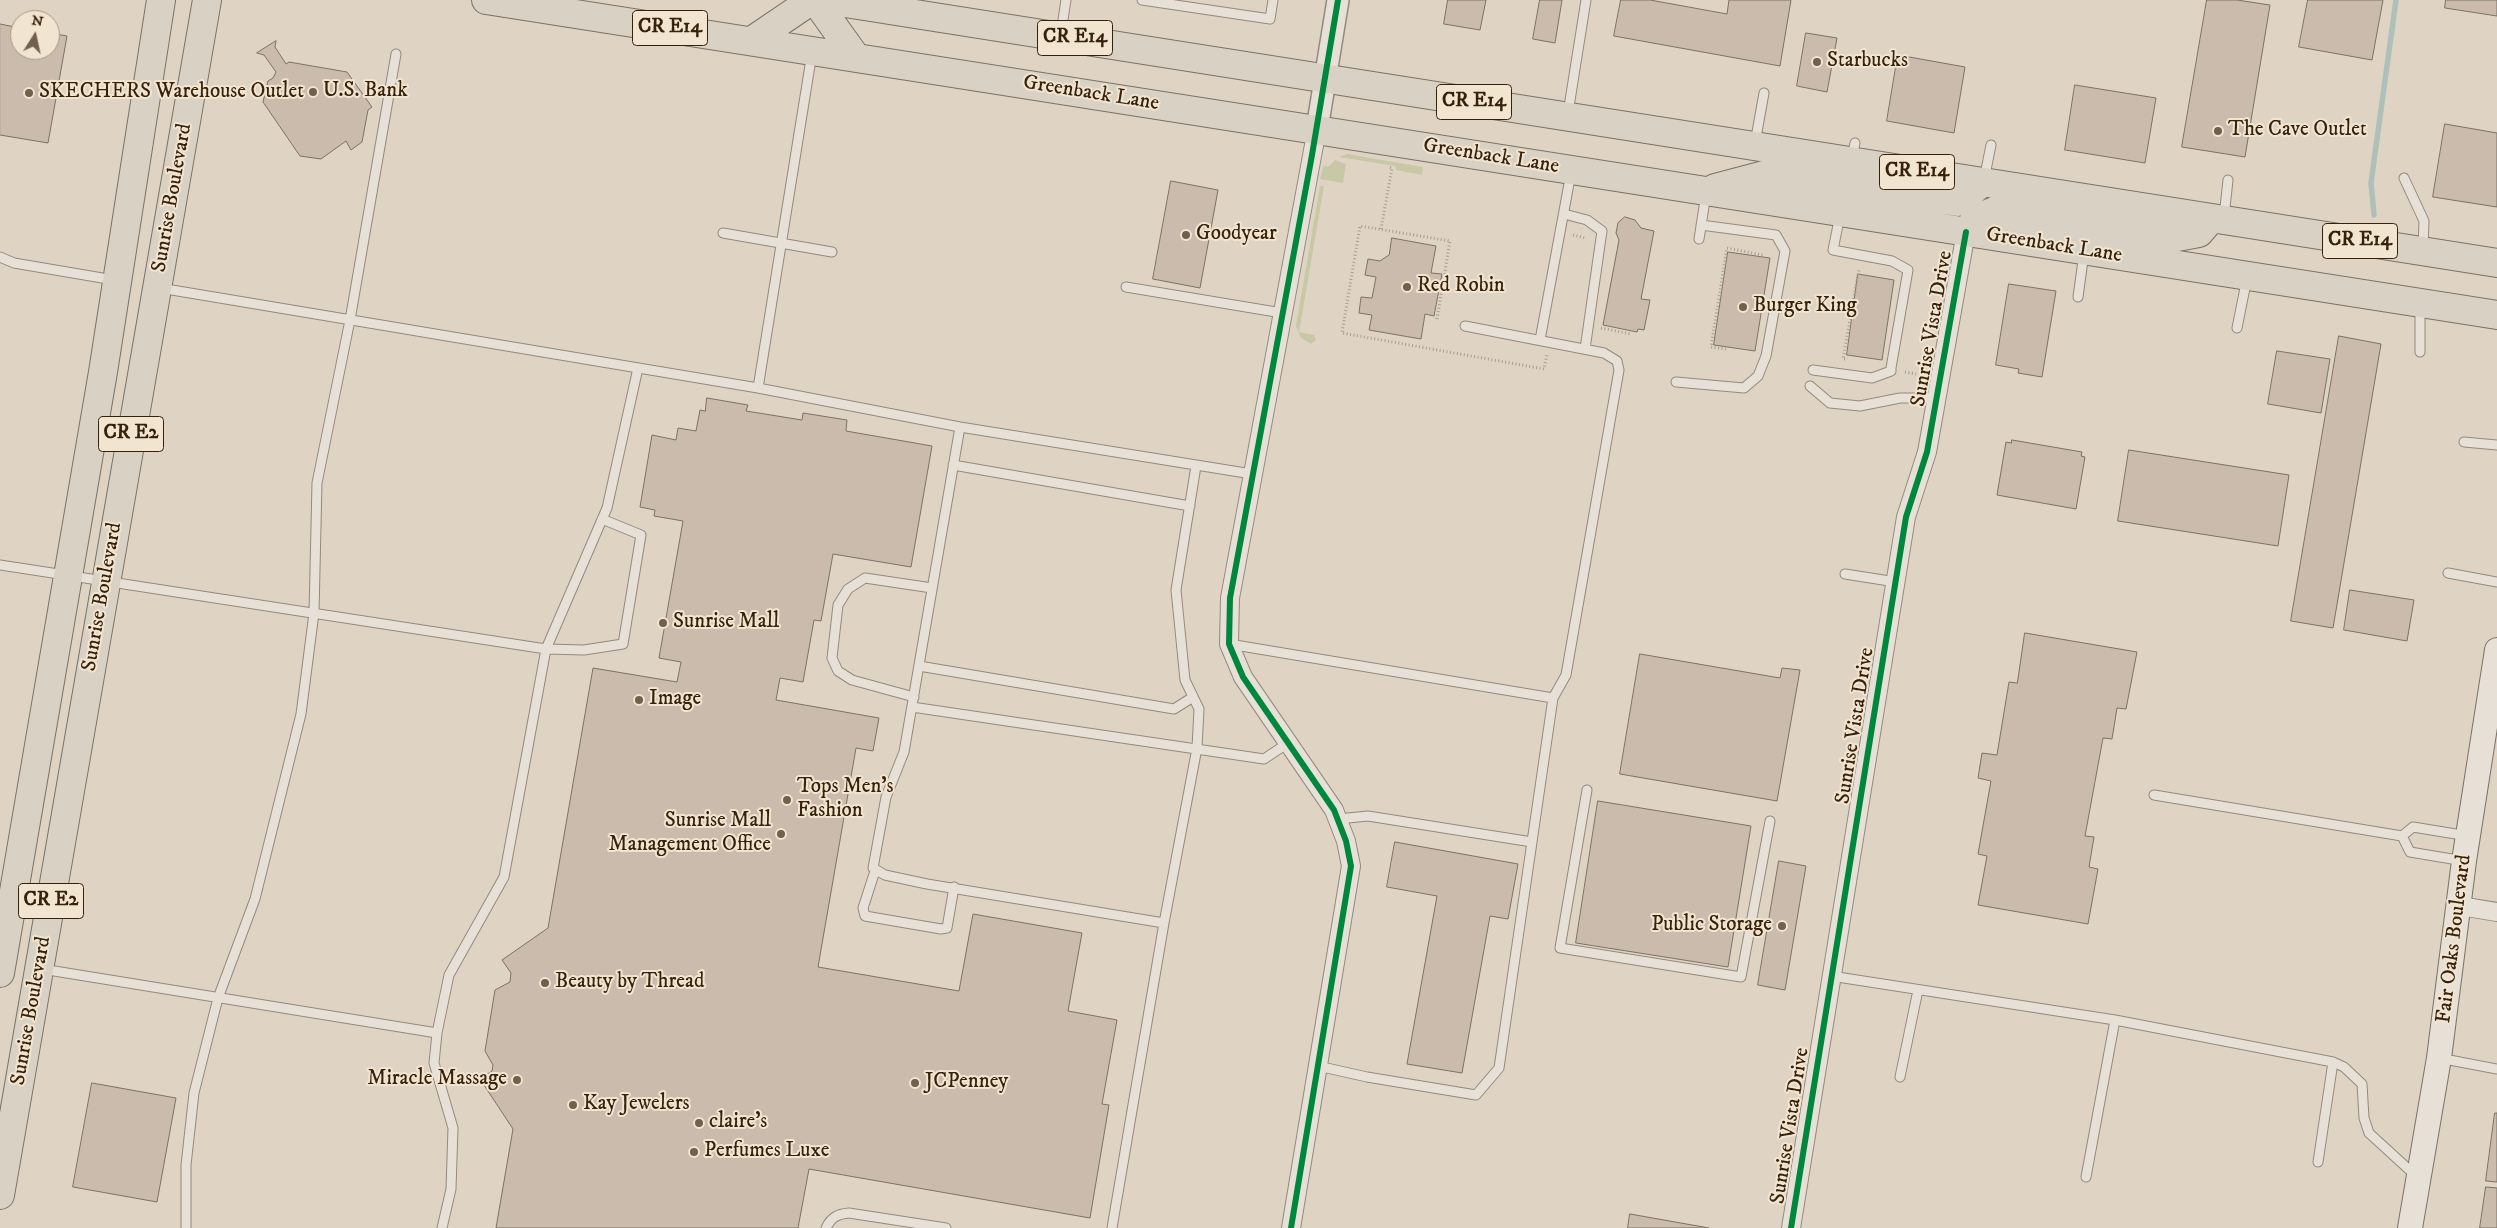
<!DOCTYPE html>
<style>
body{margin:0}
#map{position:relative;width:2497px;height:1228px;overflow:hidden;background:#dfd4c3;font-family:"IM FELL DW Pica",serif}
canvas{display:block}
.north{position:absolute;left:10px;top:10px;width:50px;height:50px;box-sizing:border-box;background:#f1e5d1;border:1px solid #a69782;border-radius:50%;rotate:10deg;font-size:14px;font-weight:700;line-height:20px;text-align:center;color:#36210b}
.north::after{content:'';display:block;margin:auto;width:18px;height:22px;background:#71604b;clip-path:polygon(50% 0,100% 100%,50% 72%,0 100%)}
</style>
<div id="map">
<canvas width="2497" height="1228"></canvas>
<div class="north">N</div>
</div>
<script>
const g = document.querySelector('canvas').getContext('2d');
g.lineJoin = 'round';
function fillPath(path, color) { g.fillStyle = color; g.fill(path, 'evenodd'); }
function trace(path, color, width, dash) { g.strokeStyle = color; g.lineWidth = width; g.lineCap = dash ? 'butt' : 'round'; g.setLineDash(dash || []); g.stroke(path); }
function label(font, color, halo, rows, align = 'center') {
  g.font = font + ' "IM FELL DW Pica",serif'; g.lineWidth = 4; g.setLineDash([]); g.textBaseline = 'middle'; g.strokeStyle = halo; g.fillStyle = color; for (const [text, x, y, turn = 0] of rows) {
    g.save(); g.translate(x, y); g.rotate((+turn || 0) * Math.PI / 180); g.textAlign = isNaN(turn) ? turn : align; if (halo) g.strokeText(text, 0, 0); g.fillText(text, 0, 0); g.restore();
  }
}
fillPath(new Path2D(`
 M 1347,154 L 1423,167 L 1422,175 L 1396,170 L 1395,166 L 1339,157 Z
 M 1335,160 L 1346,164 L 1343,183 L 1320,179 L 1324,165 L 1328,167 Z
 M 1320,186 L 1324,186 L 1299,332 L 1314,335 L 1316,340 L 1311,344 L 1301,338 L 1296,326 Z`), '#c8c8a7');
trace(new Path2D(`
 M 2374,215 L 2371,183 L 2396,0`), '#afc0ba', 5.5);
const building = new Path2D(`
 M 1448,0 L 1486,0 L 1480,30 L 1444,24 Z
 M 1540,0 L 1562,0 L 1555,43 L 1533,39 Z
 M 1621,0 L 1650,0 L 1727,14 L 1729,0 L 1791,0 L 1780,66 L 1614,36 Z
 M 2207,0 L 2237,0 L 2270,5 L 2245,157 L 2182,147 Z
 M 2308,0 L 2383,0 L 2372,60 L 2299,47 Z
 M 2446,0 L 2497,0 L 2497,16 L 2445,8 Z
 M 0,24 L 20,28 L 20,50 L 50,50 L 50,33 L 67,36 L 48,143 L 0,135 Z
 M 1806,33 L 1837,38 L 1827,92 L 1797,86 Z
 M 276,41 L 275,47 L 286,64 L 289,62 L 347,72 L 372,107 L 368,110 L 362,142 L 351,150 L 346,141 L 321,159 L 300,156 L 263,102 L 268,81 L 273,78 L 276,72 L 264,55 L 257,53 Z
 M 1898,55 L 1965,67 L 1954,133 L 1887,121 Z
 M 2075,85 L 2156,98 L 2145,163 L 2065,150 Z
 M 2445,124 L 2497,133 L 2497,207 L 2433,197 Z
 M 1171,181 L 1218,190 L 1200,288 L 1153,279 Z
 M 1625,217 L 1635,220 L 1641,228 L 1654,231 L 1641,299 L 1650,300 L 1644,330 L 1638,329 L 1637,332 L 1603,325 L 1619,240 L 1616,233 L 1618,223 Z
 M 1392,238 L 1436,246 L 1431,273 L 1442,274 L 1434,316 L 1425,314 L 1421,339 L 1369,330 L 1372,315 L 1359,313 L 1361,297 L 1372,298 L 1376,277 L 1365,275 L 1368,259 L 1380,261 L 1389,255 Z
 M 1728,252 L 1770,258 L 1755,351 L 1714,345 Z
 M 1858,274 L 1894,280 L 1882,360 L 1847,355 Z
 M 2009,284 L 2056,291 L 2042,377 L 2018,373 L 2019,369 L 1996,365 Z
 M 2339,336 L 2381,344 L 2333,628 L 2291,621 Z
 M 2277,351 L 2330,359 L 2321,413 L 2268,404 Z
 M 707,398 L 748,405 L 746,411 L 802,420 L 803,413 L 847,420 L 846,431 L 932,446 L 911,567 L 833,554 L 821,621 L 814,620 L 803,682 L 780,678 L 776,700 L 879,718 L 873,751 L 856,748 L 818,967 L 959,991 L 973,914 L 1082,933 L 1068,1011 L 1117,1020 L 1102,1104 L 1109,1105 L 1090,1218 L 809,1169 L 798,1228 L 496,1228 L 513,1129 L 480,1079 L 492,1071 L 493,1065 L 485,1051 L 495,990 L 510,982 L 511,973 L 502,960 L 548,928 L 593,668 L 677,682 L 681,662 L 659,658 L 683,521 L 654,516 L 655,510 L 640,507 L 652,435 L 676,440 L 678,428 L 696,431 L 700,410 L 705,411 Z
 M 2012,440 L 2082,452 L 2081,456 L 2085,457 L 2076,509 L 1997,495 L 2006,442 L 2011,443 Z
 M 2129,450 L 2289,475 L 2278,546 L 2118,521 Z
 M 2350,590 L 2414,600 L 2407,641 L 2344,630 Z
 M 2025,633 L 2137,652 L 2126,709 L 2117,708 L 2112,739 L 2103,738 L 2085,836 L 2094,837 L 2089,867 L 2098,869 L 2088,924 L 1978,905 L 1987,856 L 1978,854 L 1991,781 L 1978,778 L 1982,753 L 1997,755 L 2009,682 L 2017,683 Z
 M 1640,654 L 1780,678 L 1782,668 L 1800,670 L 1777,801 L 1620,774 Z
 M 1598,801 L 1751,826 L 1728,967 L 1576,943 Z
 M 1395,842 L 1518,864 L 1508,919 L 1490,916 L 1462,1073 L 1407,1064 L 1437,896 L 1387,887 Z
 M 1779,861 L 1806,866 L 1785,990 L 1758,985 Z
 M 92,1083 L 176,1098 L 157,1202 L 73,1187 Z
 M 2495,1113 L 2497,1113 L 2497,1182 L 2486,1181 Z
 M 2486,1187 L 2497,1188 L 2497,1228 L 2480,1228 Z
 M 1630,1214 L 1709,1228 L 1628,1228 Z`);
fillPath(building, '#cbbbac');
trace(building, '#7a7266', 1);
const service = new Path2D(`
 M 1142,0 L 1270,19 L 1273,0
 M 1061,33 L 1066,0
 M 1568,113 L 1586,0
 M 1755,143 L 1764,93
 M 1852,158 L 1855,143
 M 2404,178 L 2424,221 L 2423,248
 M 1984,180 L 1991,145
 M 1564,214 L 1587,220 L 1602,231 L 1585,349
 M 2224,217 L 2228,180
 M 723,233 L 832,252
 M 1699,239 L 1706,194
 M 0,257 L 14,263 L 114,280
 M 1126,287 L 1282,313
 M 160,288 L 758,388 L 960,427 L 1252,474
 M 2078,297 L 2084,253
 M 2237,328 L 2247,278
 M 1540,340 L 1571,173
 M 2420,352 L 2420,305
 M 1813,370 L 1872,378 L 1891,371 L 1891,368 L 1908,270 L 1892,261 L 1833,250 L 1840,215
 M 1676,382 L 1744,388 L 1758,376 L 1766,356 L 1785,251 L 1776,235 L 1701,225
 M 1810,386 L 1830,403 L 1860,406 L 1900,398 L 1937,398
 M 758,388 L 812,53
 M 960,427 L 904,752 L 886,797 L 873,868 L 885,875 L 927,884 L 1164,923 L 1112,1228
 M 2464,442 L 2497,445
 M 953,465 L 1190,506
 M 0,565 L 546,649 L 584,650 L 623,644 L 641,535 L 602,519
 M 2448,573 L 2497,582
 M 1845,574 L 1896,582
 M 1229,644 L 1553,698
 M 919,666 L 1174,709 L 1193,697
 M 914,697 L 852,680 L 838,671 L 832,658 L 838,605 L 848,589 L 865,578 L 932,588
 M 912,707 L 1264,759 L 1288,743
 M 1587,790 L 1560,948 L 1741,977 L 1770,821
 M 2154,795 L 2402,836 L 2413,827 L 2468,836
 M 1338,819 L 1368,816 L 1532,842
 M 2402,836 L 2410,852 L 2464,861
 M 875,871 L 863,908 L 865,916 L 941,929 L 947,928 L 954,887
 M 1164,923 L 1197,748 L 1199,709 L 1185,680 L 1176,590 L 1196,466
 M 42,969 L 437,1033
 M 1831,976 L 2115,1020 L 2333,1062 L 2344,1067 L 2362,1084 L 2364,1118 L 2369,1133 L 2416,1176
 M 2439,1058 L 2497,1069
 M 1318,1066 L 1367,1077 L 1476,1095 L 1499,1068 L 1553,698 L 1566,675 L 1619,370 L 1617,361 L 1604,353 L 1465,326
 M 1900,1077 L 1918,990
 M 2318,1162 L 2333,1062
 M 2086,1177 L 2115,1020
 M 186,1228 L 186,1165 L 194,1093 L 218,998 L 255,899 L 301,714 L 314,613 L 317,483 L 350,320 L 396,54
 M 442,1228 L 451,1189 L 453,1128 L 434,1063 L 437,1033 L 449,975 L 504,877 L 546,649 L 607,508 L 638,368
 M 826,1228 C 831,1217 838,1214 849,1213 L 946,1228`);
const minor = new Path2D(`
 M 2460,906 L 2497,912
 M 1291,1228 L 1351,866 L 1346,841 L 1334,810 L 1243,677 L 1229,644 L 1230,598 L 1317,129
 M 1791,1228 L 1906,517 L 1927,452 L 1966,232`);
const tertiary = new Path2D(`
 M 1317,129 L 1338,0`);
const secondary = new Path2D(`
 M 2410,1228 L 2439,1058 L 2464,861 L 2497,650`);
const primary = new Path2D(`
 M 486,0 L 2497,315
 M 815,0 L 855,56
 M 826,0 L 2497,263
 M 753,40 L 812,0
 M 1715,188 L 1764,175 L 1958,202 L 1983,182
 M 1966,232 L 1977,218 L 1997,210 L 2172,238 L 2199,233 L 2211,219
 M 0,973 L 103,372 L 161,0
 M 0,1195 L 207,0`);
trace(service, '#938a7e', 11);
trace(minor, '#938a7e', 20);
trace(tertiary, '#938a7e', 24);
trace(secondary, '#7a7266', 26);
trace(primary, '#7a7266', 30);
trace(new Path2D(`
 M 1381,229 L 1392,168 L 1389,167
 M 1573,235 L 1586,238
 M 1437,319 L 1450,241 L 1360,226 L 1342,333 L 1544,369 L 1547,354
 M 1601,328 L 1631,334
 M 1726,349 L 1711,347 L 1727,248 L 1763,255
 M 1845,359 L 1843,359 L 1859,269
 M 1905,372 L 1916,374`), '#a49e96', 3, [1, 2.5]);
trace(service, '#e6e0d7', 9);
trace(minor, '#e6e0d7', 18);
trace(tertiary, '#e6e0d7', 21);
trace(secondary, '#e6e0d7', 24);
trace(primary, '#d9d1c3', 28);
trace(new Path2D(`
 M 1291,1228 L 1351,866 L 1346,841 L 1334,810 L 1243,677 L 1229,644 L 1230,598 L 1312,155 L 1338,0
 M 1791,1228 L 1906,517 L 1927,452 L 1966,232`), '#00873e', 6);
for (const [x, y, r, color] of [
 [1817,62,5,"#71604b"],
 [313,92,5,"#71604b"],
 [29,93,5,"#71604b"],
 [2218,131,5,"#71604b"],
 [1186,235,5,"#71604b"],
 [1407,287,5,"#71604b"],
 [1743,307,5,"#71604b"],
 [663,623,5,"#71604b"],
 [639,700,5,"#71604b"],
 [787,800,5,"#71604b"],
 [781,834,5,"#71604b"],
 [1782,926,5,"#71604b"],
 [545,983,5,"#71604b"],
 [517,1080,5,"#71604b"],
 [915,1083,5,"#71604b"],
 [573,1105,5,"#71604b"],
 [699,1123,5,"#71604b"],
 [694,1152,5,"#71604b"]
]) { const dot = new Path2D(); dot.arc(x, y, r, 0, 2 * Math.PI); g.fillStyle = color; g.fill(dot); trace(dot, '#f1e5d1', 2); }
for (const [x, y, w] of [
 [670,28,75],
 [1075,38,75],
 [1474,102,75],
 [1917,172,75],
 [2360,241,75],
 [131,434,65],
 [51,901,65]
]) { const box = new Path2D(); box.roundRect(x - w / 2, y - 17.5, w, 35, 4); g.fillStyle = '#f1e5d1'; g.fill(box); trace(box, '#36210b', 1); }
label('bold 20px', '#36210b', null, [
 ["CR E14",670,28],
 ["CR E14",1075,38],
 ["CR E14",1474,102],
 ["CR E14",1917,172],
 ["CR E14",2360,241],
 ["CR E2",131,434],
 ["CR E2",51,901]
]);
label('21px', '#36210b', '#f1e5d1', [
 ["Starbucks",1827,62],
 ["U.S. Bank",323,92],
 ["SKECHERS Warehouse Outlet",39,93],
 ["The Cave Outlet",2228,131],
 ["Goodyear",1196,235],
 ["Red Robin",1417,287],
 ["Burger King",1753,307],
 ["Sunrise Mall",673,623],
 ["Image",649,700],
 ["Tops Men's",797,788],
 ["Fashion",797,812],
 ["Sunrise Mall",771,822,"right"],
 ["Management Office",771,846,"right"],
 ["Public Storage",1772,926,"right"],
 ["Beauty by Thread",555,983],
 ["Miracle Massage",507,1080,"right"],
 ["JCPenney",925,1083],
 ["Kay Jewelers",583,1105],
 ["claire's",709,1123],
 ["Perfumes Luxe",704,1152]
], 'left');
label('21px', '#36210b', '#f1e5d1', [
 ["Greenback Lane",1091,94,9],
 ["Greenback Lane",1491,157,9],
 ["Sunrise Boulevard",173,198,-80],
 ["Greenback Lane",2054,246,9],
 ["Sunrise Vista Drive",1933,329,-80],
 ["Sunrise Boulevard",103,597,-80],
 ["Sunrise Vista Drive",1856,726,-81],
 ["Fair Oaks Boulevard",2455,939,-83],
 ["Sunrise Boulevard",32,1011,-80],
 ["Sunrise Vista Drive",1791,1126,-81]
]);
</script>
